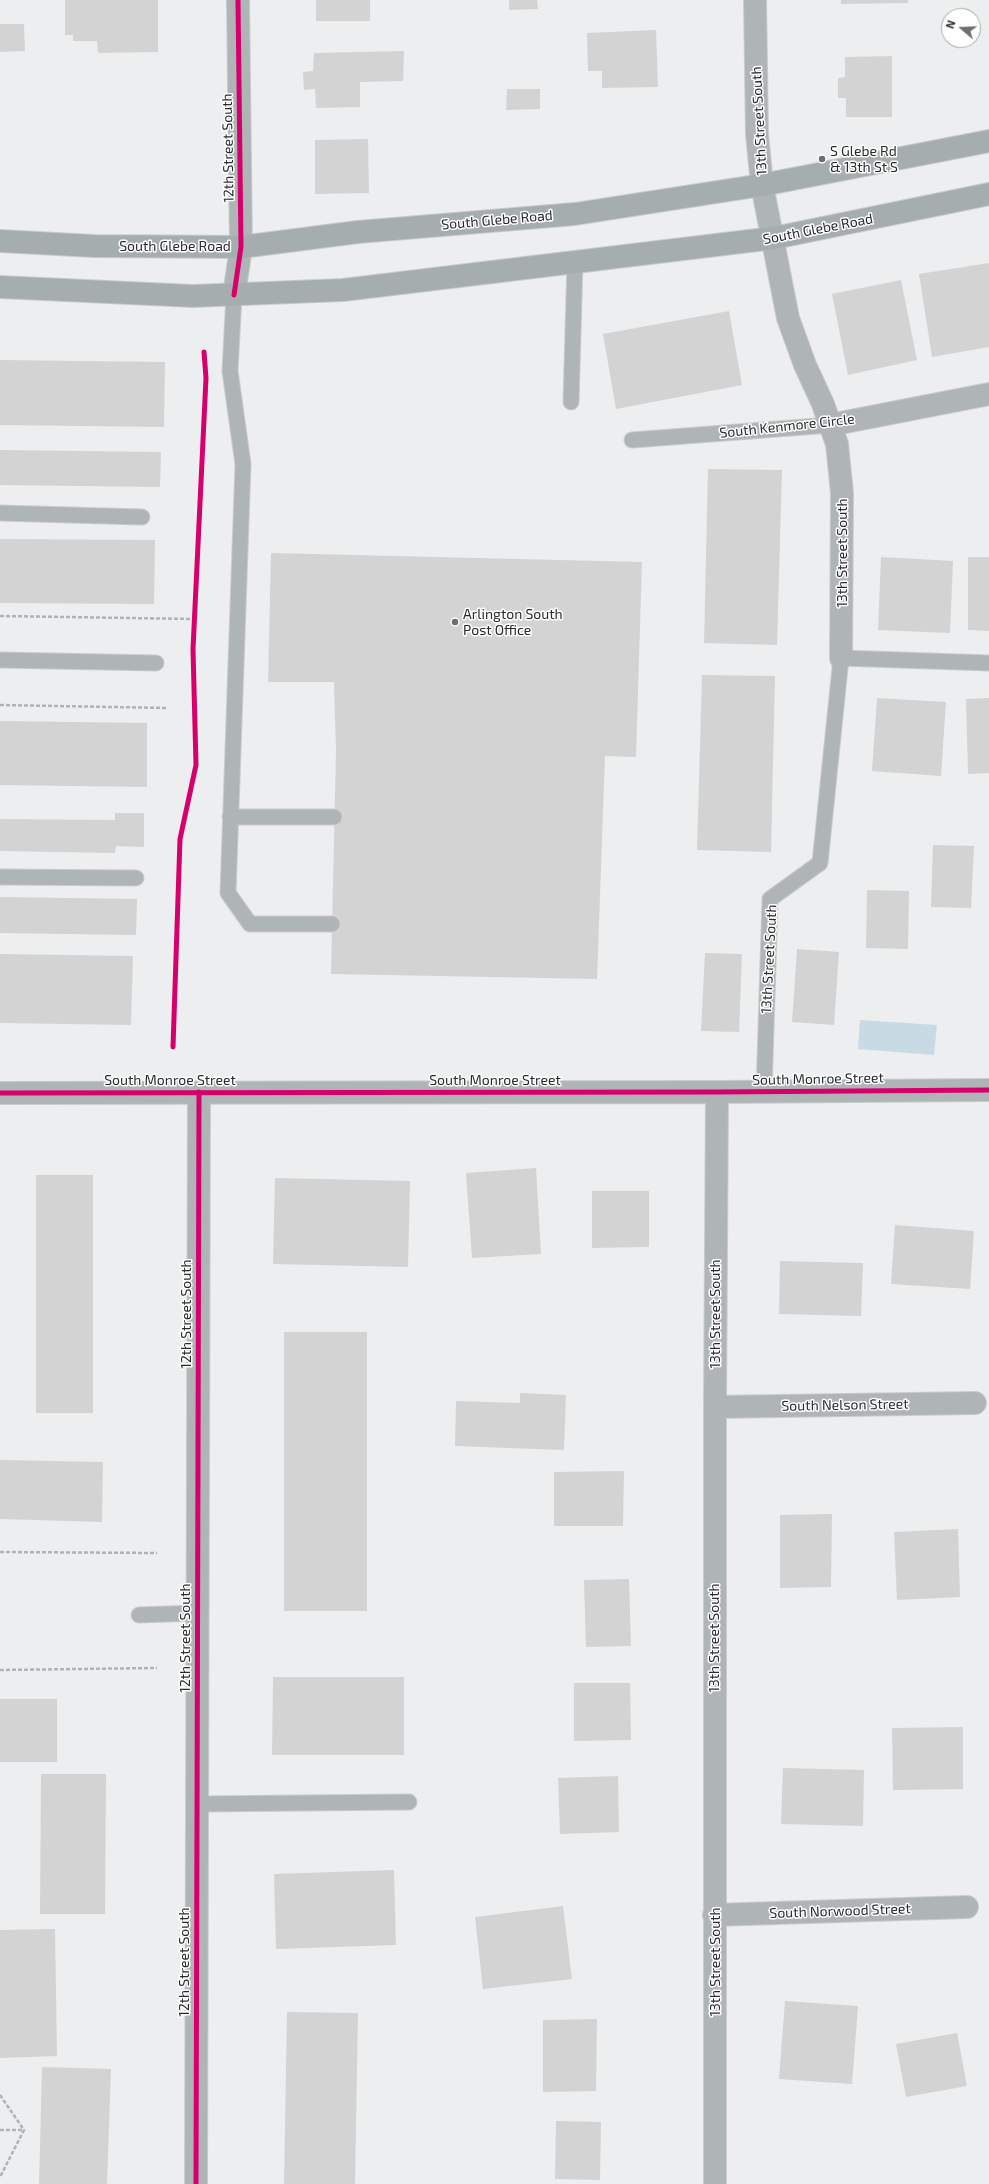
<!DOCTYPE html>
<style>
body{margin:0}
#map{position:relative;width:989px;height:2184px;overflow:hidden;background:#eceeef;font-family:"Exo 2",sans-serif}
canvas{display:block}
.north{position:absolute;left:941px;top:8px;width:40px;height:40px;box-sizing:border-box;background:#fff;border:1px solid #a9aaaa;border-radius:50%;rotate:289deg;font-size:11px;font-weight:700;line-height:16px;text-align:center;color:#282a2b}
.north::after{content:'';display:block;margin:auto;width:14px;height:18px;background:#6d6f70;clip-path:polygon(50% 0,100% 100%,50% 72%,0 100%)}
</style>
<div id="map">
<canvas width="989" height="2184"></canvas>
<div class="north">N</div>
</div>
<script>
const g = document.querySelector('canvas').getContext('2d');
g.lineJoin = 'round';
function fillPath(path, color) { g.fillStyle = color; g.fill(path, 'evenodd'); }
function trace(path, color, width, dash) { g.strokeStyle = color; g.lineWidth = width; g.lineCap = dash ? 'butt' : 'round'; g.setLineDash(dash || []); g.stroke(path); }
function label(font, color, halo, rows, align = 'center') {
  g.font = font + ' "Exo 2",sans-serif'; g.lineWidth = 3; g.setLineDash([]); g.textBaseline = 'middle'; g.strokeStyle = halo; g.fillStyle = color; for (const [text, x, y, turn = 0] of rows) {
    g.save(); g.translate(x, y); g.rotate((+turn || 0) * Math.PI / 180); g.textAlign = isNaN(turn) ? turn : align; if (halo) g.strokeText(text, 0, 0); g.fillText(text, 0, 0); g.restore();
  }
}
fillPath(new Path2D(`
 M 860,1020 L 937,1025 L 934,1055 L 858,1049 Z`), '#c8dbe4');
fillPath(new Path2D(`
 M 65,0 L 158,0 L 158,52 L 98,53 L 97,41 L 73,41 L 73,35 L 65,35 Z
 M 316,0 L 370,0 L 370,21 L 316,21 Z
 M 509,0 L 537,0 L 538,9 L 509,10 Z
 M 841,0 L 908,0 L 908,3 L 841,4 Z
 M 0,24 L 24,24 L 25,51 L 0,52 Z
 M 656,30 L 658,87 L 602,88 L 602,71 L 588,71 L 587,33 Z
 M 404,51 L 403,81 L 360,82 L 360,107 L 316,108 L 315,89 L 304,90 L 303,72 L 313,71 L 314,53 Z
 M 892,56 L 892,117 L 846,117 L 846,98 L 838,98 L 838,78 L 845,77 L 845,57 Z
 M 507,89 L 540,89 L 540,109 L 506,110 Z
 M 368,139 L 369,193 L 315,194 L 315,140 Z
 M 989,263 L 989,347 L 932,357 L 919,274 Z
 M 901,280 L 917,360 L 848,375 L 832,294 Z
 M 729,311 L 742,385 L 616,409 L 603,334 Z
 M 0,360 L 165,362 L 164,427 L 0,425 Z
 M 0,450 L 161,452 L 160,487 L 0,485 Z
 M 708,469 L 782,470 L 777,645 L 704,643 Z
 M 0,539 L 155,540 L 154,604 L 0,603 Z
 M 271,553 L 642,562 L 636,757 L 605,756 L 597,979 L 331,974 L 336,750 L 334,682 L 268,682 Z
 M 881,557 L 953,561 L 950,633 L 878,630 Z
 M 968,557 L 989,557 L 989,631 L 968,630 Z
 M 702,675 L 775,676 L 771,852 L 697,850 Z
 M 877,698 L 946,702 L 941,776 L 872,771 Z
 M 989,698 L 989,773 L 968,774 L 966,699 Z
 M 0,721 L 147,723 L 147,787 L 0,785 Z
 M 115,813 L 144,813 L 144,847 L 116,846 L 115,853 L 0,851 L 0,819 L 115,820 Z
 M 933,845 L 974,846 L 971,908 L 931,907 Z
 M 867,890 L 909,891 L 908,949 L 866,948 Z
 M 0,897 L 137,899 L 136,935 L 0,933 Z
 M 797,949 L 839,952 L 834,1025 L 792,1022 Z
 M 705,953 L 742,954 L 739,1032 L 701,1031 Z
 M 0,954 L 133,956 L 131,1025 L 0,1023 Z
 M 536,1168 L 541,1254 L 472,1258 L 466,1173 Z
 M 36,1175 L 93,1175 L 93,1413 L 36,1413 Z
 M 275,1178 L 410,1181 L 408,1267 L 273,1264 Z
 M 592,1191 L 649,1191 L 649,1247 L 592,1248 Z
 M 895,1225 L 974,1231 L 970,1289 L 891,1284 Z
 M 780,1261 L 863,1263 L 861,1316 L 779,1314 Z
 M 284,1332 L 367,1332 L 367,1611 L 284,1611 Z
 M 520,1393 L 566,1395 L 564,1450 L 455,1446 L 456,1401 L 520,1403 Z
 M 0,1460 L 103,1462 L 102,1522 L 0,1519 Z
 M 624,1471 L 623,1526 L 554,1526 L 554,1472 Z
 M 832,1514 L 831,1587 L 780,1588 L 780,1515 Z
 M 958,1529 L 960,1597 L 897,1600 L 894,1532 Z
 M 629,1579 L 631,1646 L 586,1647 L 584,1580 Z
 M 273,1677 L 404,1677 L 404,1755 L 272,1755 Z
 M 574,1683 L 630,1683 L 631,1740 L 574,1741 Z
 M 0,1699 L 57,1699 L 57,1762 L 0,1762 Z
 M 963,1727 L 963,1789 L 893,1790 L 892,1728 Z
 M 783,1768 L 864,1770 L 863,1826 L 781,1824 Z
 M 41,1774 L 106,1774 L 105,1914 L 40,1914 Z
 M 618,1776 L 619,1832 L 560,1834 L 558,1778 Z
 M 394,1870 L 396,1945 L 276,1949 L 274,1874 Z
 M 563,1906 L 572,1979 L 483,1989 L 475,1917 Z
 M 55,1929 L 57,2056 L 0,2058 L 0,1930 Z
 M 785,2001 L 858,2006 L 852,2084 L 779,2079 Z
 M 287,2012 L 358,2013 L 355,2184 L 284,2184 Z
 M 597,2019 L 596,2091 L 543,2092 L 543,2020 Z
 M 957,2033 L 967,2086 L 906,2097 L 896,2044 Z
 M 42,2067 L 111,2069 L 107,2184 L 39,2184 Z
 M 556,2121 L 601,2122 L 600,2180 L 555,2179 Z`), '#d3d3d4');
const service = new Path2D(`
 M 234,295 L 230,371 L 243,464 L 228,893 L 250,924 L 332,924
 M 571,402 L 575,262
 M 632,440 L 830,425
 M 0,513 L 142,517
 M 0,660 L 156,663
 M 230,817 L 334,817
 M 0,877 L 136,878
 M 764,1092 L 770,899 L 820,863 L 841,658 L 989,663
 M 139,1615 L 197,1613
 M 197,1804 L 409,1802`);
const minor = new Path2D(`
 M 755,0 L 757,134 L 762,185 L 788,318 L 805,365 L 823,404 L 837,444 L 842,493 L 841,658
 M 234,295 L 241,247 L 238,0
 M 830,425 L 989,394
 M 0,1093 L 717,1092 L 989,1090
 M 715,1407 L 975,1403
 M 714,1915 L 967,1907
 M 196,2184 L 199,1092
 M 715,2184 L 715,1407 L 717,1092`);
const primary = new Path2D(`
 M 0,241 L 94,246 L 241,247 L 358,232 L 575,214 L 762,185 L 989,141
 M 0,287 L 193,296 L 343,290 L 774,238 L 989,194`);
trace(service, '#cacbcb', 17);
trace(minor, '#cacbcb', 24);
trace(primary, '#cacbcb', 24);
trace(new Path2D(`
 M 0,616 L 194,619
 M 0,705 L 168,708
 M 0,1552 L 157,1553
 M 0,1670 L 157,1668
 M 0,2095 L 24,2130 L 0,2177
 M 0,2130 L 23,2130`), '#b0b2b4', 2.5, [4, 2]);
trace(service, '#afb4b7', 15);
trace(minor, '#afb4b7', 22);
trace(primary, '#a6adaf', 22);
trace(new Path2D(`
 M 234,295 L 241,247 L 238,0
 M 173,1047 L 180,839 L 196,765 L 193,649 L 206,378 L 204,352
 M 0,1093 L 717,1092 L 989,1090
 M 196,2184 L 199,1092`), '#d6006c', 5);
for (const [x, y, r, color] of [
 [822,159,4,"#6d6f70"],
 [455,622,4,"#6d6f70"]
]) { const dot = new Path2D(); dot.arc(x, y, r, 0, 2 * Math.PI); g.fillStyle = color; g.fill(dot); trace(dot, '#fff', 1.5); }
label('14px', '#282a2b', '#fff', [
 ["13th Street South",759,121,-93],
 ["12th Street South",228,148,-91],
 ["South Glebe Road",497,220,-5],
 ["South Glebe Road",818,229,-11],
 ["South Glebe Road",175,246],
 ["South Kenmore Circle",787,426,-6],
 ["13th Street South",842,553,-90],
 ["13th Street South",769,959,-87],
 ["South Monroe Street",818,1079,-1],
 ["South Monroe Street",170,1080],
 ["South Monroe Street",495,1080],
 ["12th Street South",186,1314,-90],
 ["13th Street South",715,1314,-90],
 ["South Nelson Street",845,1405,-1],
 ["12th Street South",185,1638,-90],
 ["13th Street South",714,1638,-90],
 ["South Norwood Street",840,1911,-2],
 ["12th Street South",184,1962,-90],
 ["13th Street South",715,1962,-90]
]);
label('14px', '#282a2b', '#fff', [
 ["S Glebe Rd",830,151],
 ["& 13th St S",830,167],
 ["Arlington South",463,614],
 ["Post Office",463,630]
], 'left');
</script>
